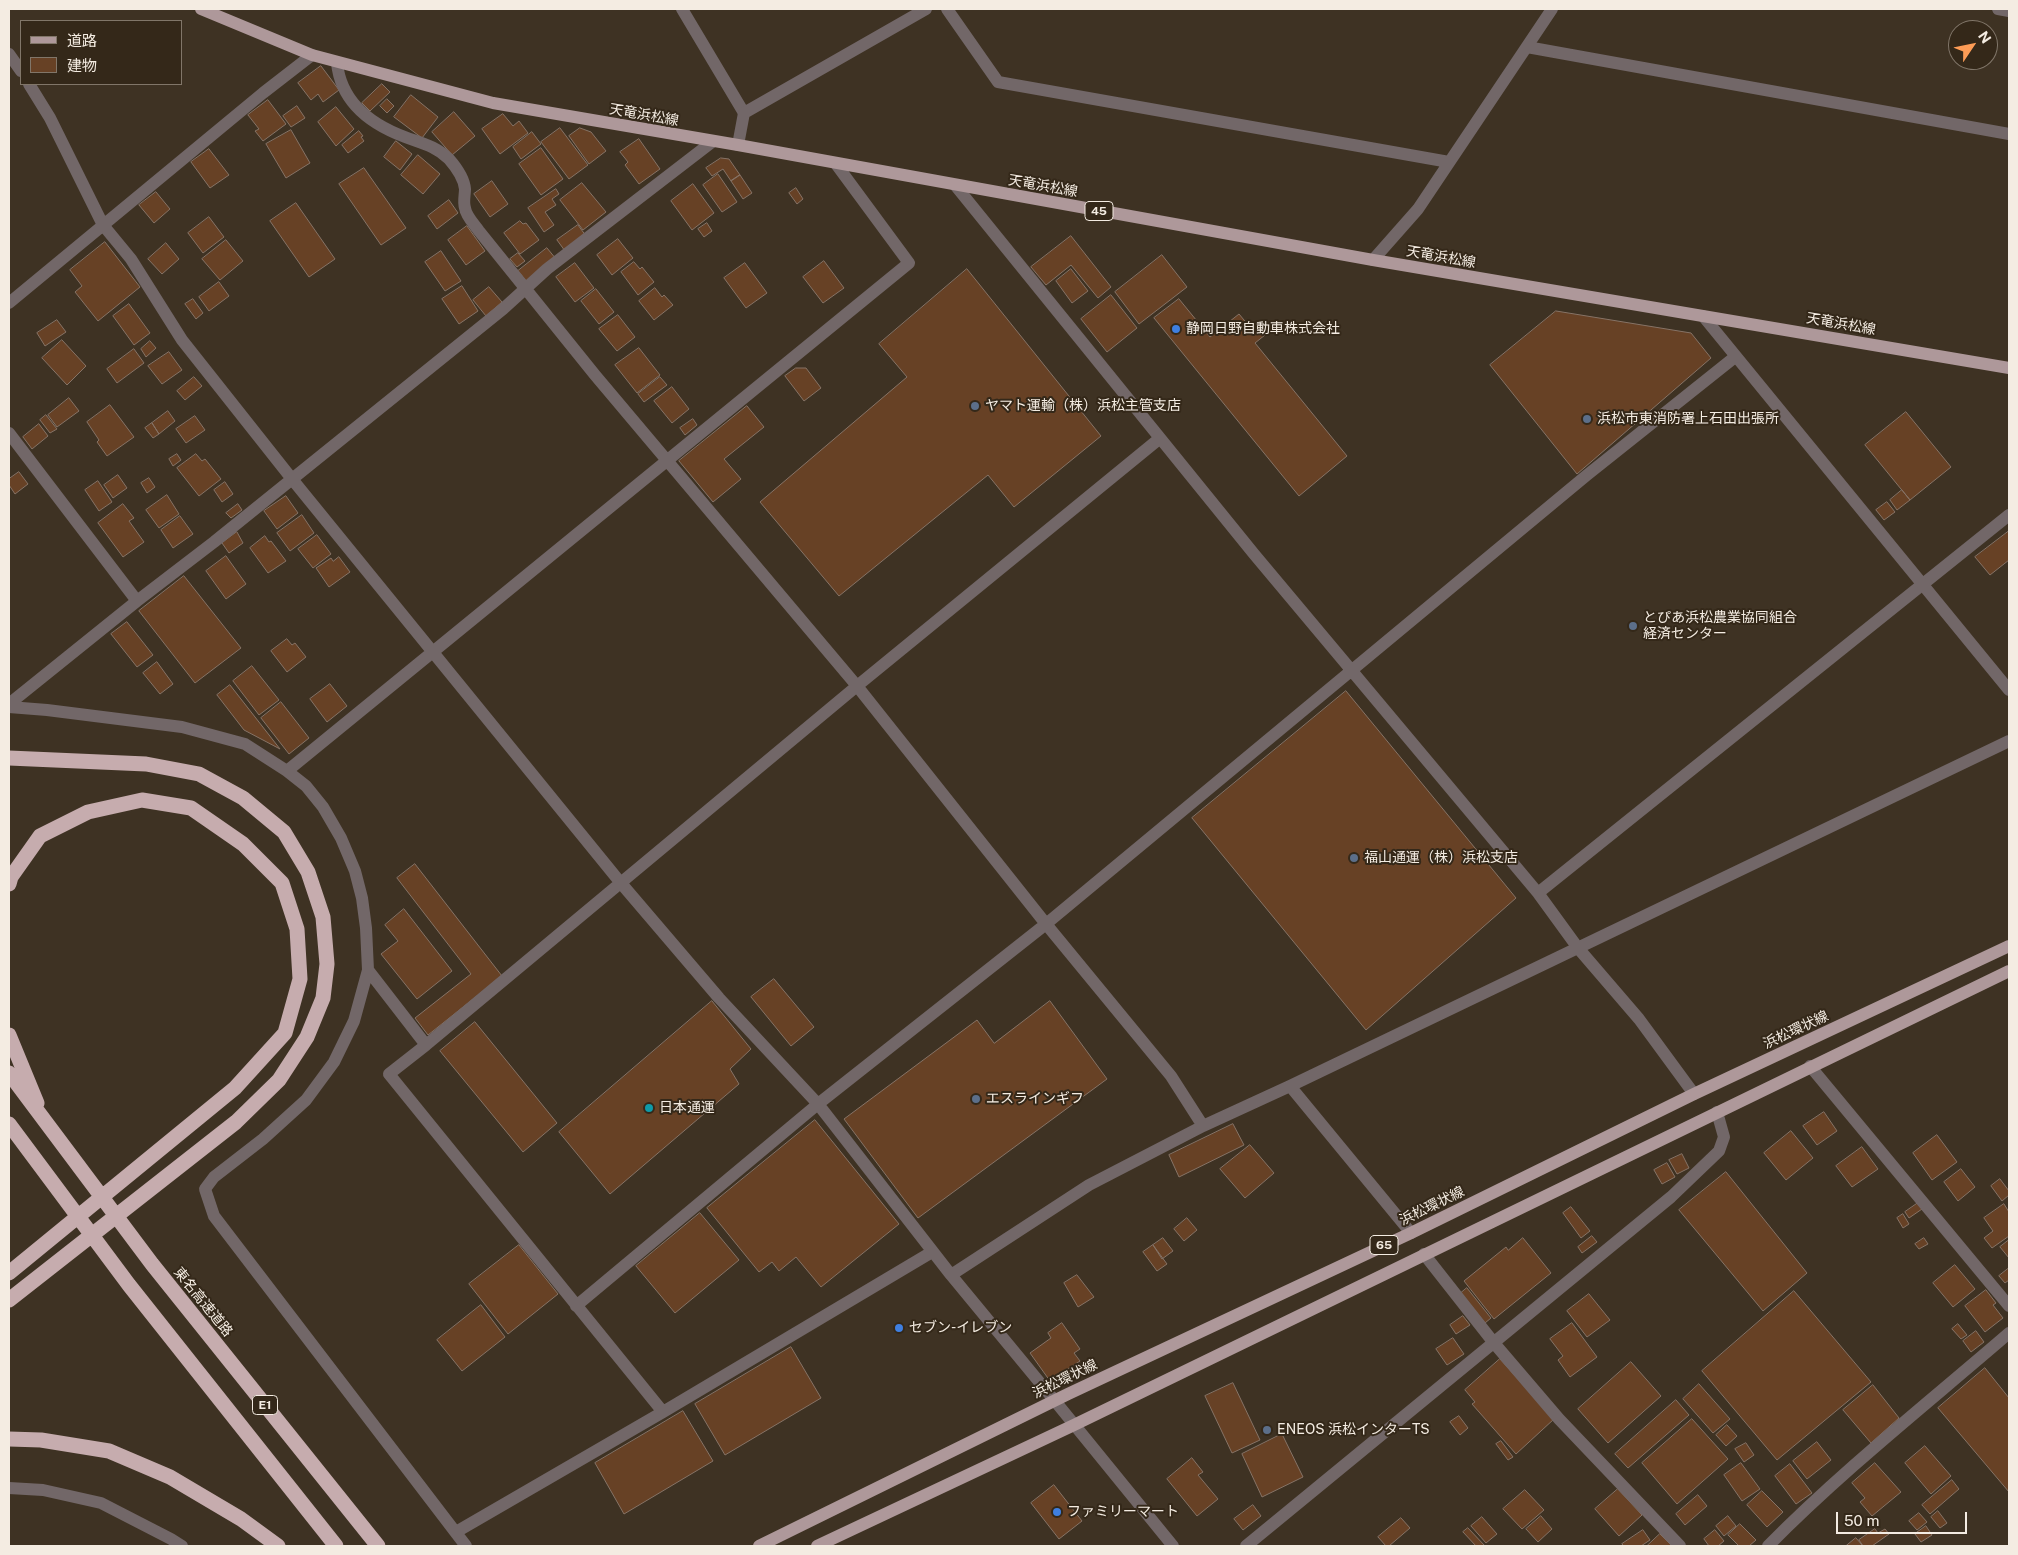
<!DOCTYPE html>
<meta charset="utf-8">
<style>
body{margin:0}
#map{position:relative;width:2018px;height:1555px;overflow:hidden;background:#3e3223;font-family:"Public Sans","Noto Sans JP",sans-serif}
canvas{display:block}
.frame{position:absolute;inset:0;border:10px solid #f4ece2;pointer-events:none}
.legend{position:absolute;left:20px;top:20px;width:162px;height:65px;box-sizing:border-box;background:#342819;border:1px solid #817669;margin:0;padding:6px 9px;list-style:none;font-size:15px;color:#f4ece2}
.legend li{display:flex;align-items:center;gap:10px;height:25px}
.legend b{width:25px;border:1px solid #817669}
.north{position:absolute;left:1948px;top:20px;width:50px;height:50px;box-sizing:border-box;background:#342819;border:1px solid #817669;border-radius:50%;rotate:56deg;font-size:14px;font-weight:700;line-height:20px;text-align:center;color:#f4ece2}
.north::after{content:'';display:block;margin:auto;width:18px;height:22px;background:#fd9c56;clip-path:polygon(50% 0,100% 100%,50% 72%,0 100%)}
.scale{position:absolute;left:1836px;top:1512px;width:131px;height:22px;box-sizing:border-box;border:2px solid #f4ece2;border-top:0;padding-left:6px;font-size:15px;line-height:18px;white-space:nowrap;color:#f4ece2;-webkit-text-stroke:4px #342819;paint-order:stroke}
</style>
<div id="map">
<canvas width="2018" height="1555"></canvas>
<div class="frame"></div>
<ul class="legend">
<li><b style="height:6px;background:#ae989a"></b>道路</li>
<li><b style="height:14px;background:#674125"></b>建物</li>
</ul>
<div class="north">N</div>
<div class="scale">50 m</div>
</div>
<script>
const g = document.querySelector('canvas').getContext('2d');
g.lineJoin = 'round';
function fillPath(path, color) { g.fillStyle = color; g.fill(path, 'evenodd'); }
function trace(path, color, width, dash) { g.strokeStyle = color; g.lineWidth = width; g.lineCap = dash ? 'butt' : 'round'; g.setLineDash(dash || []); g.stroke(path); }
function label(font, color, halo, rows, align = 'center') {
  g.font = font + ' "Public Sans","Noto Sans JP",sans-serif'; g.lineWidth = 4; g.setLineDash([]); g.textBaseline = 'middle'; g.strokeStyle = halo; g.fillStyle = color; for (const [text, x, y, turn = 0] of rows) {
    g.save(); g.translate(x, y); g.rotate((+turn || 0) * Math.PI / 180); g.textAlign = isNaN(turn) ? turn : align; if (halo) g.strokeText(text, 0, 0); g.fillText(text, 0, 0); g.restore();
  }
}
const building = new Path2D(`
 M 321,66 L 339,90 L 323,102 L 318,94 L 311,100 L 298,83 Z
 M 382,84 L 390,92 L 370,111 L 362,103 Z
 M 411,95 L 438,117 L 422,138 L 394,117 Z
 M 387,99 L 394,106 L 387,113 L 380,106 Z
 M 268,100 L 286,124 L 263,141 L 255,131 L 259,129 L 248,115 Z
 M 297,106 L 305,118 L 291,127 L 283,116 Z
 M 336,107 L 354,129 L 336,146 L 318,122 Z
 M 454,112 L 475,136 L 452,155 L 432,132 Z
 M 503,114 L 513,126 L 519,121 L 528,133 L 500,154 L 482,129 Z
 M 560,128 L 588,165 L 569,179 L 541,142 Z
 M 580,128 L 591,132 L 606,151 L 589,164 L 569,136 Z
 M 291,130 L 310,163 L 286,178 L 266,144 Z
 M 359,131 L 363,136 L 361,137 L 364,141 L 348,153 L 342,145 Z
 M 532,132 L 541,144 L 521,159 L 513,147 Z
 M 639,139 L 660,169 L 639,184 L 625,165 L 628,162 L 620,152 Z
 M 396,141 L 412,154 L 400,170 L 384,157 Z
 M 541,148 L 563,179 L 541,195 L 519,164 Z
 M 209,149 L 229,175 L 210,188 L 191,162 Z
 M 418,155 L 440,174 L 423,194 L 401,175 Z
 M 721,158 L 729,159 L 740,175 L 731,181 L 723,169 L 712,176 L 706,168 Z
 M 364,168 L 406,228 L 381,245 L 339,184 Z
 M 718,174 L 737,202 L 722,212 L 703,185 Z
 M 740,175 L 752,193 L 743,199 L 731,181 Z
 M 492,181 L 508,204 L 490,217 L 474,194 Z
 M 582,183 L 606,212 L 583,230 L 560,200 Z
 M 693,184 L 714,213 L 692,230 L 671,201 Z
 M 796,188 L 803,199 L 797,204 L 789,193 Z
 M 556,189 L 559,194 L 552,199 L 556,205 L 545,212 L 554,225 L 544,232 L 528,208 Z
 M 156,192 L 170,209 L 154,223 L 139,205 Z
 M 449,200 L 458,213 L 437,229 L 428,216 Z
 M 296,203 L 335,259 L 309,277 L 270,221 Z
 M 209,217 L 224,237 L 203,253 L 188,233 Z
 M 520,221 L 523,224 L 526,223 L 539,240 L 520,254 L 504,233 Z
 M 707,223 L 712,231 L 704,237 L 698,229 Z
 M 578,225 L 586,236 L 565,251 L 557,240 Z
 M 467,226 L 485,251 L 466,265 L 448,240 Z
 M 1071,236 L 1111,287 L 1098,298 L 1071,265 L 1046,285 L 1031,267 Z
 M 618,239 L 633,258 L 612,275 L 597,255 Z
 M 226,240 L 243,261 L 220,280 L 202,259 Z
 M 105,242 L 140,287 L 98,321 L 75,292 L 82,286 L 70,270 Z
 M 166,243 L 179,259 L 162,274 L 148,259 Z
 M 547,248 L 556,259 L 527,282 L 518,271 Z
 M 441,251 L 461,281 L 445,291 L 425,262 Z
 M 518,253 L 525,261 L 517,267 L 510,259 Z
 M 1162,255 L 1187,287 L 1139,324 L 1115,292 Z
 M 824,261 L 844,288 L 823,303 L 803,277 Z
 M 634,262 L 640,269 L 642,267 L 654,282 L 638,295 L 621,272 Z
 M 575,263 L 594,288 L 575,302 L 556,277 Z
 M 745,263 L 767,293 L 746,308 L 724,278 Z
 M 967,269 L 1101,436 L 1014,507 L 988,475 L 839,596 L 760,502 L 907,377 L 879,344 Z
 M 1071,269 L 1088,291 L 1072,303 L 1056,281 Z
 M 219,282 L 229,296 L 209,311 L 199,297 Z
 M 462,286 L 478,311 L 459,324 L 442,299 Z
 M 489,287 L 502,302 L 486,316 L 473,300 Z
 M 655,288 L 662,297 L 664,295 L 673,305 L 654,320 L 639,301 Z
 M 596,289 L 614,312 L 599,324 L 581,301 Z
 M 1111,295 L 1137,328 L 1107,352 L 1081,319 Z
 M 193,299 L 203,313 L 196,319 L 185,304 Z
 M 1179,299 L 1210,337 L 1239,314 L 1249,326 L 1254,322 L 1265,335 L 1255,343 L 1347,456 L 1299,496 L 1154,318 Z
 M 129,304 L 150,333 L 134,345 L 113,316 Z
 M 1556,311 L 1691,333 L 1711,358 L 1577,474 L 1490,365 Z
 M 618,315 L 635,337 L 617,351 L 599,329 Z
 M 57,320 L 66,332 L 45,346 L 37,333 Z
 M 62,340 L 86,366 L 67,385 L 42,358 Z
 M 150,341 L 156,348 L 146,357 L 141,349 Z
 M 639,348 L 660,375 L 637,393 L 615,365 Z
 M 134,349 L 144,363 L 117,383 L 107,369 Z
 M 169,352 L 182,370 L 162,384 L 148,366 Z
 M 796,368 L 806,368 L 821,388 L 804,401 L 785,376 Z
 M 194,377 L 202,386 L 185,400 L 177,391 Z
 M 660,377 L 667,385 L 644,402 L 638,394 Z
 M 672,387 L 689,409 L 672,423 L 654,401 Z
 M 69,398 L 79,411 L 57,427 L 48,415 Z
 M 110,405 L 134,437 L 107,456 L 97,442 L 99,440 L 87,422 Z
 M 747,406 L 764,427 L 724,459 L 741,479 L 713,502 L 679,461 Z
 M 168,411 L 175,421 L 159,434 L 152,423 Z
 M 1906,412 L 1951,467 L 1910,500 L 1865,445 Z
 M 46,415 L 57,429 L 50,433 L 40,420 Z
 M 195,416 L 205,430 L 186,443 L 176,429 Z
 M 693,419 L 697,425 L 685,435 L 680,428 Z
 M 152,423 L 159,434 L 153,438 L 145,428 Z
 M 39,424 L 48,436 L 32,449 L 23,437 Z
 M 177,454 L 181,460 L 173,466 L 169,459 Z
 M 196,454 L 202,461 L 205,459 L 221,479 L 199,496 L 177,468 Z
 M 19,472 L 28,484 L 15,494 L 9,485 L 9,479 Z
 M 118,475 L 127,488 L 113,498 L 104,485 Z
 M 149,478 L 155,487 L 147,493 L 141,483 Z
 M 98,481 L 112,502 L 99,511 L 85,490 Z
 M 225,482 L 233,494 L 222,502 L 214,490 Z
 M 1902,490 L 1910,500 L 1897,510 L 1890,500 Z
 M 167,495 L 179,514 L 159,528 L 146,510 Z
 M 286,496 L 298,513 L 277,529 L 264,511 Z
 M 1887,502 L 1895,512 L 1884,520 L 1876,510 Z
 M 123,504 L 134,518 L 129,521 L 144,542 L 123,557 L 98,523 Z
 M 238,504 L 242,510 L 231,518 L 226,513 Z
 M 302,515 L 314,533 L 290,551 L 277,533 Z
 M 180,516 L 193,534 L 173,548 L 161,530 Z
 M 2009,531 L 2009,560 L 1990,575 L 1975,557 Z
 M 237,532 L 243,543 L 229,553 L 222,543 Z
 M 317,535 L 331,554 L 313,568 L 298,549 Z
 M 265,536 L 269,542 L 271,541 L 286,561 L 268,573 L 250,548 Z
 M 226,556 L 246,584 L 226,599 L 206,571 Z
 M 339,557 L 350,572 L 329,587 L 316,568 L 331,558 L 333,561 Z
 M 184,576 L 241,648 L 195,683 L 139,611 Z
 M 127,622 L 153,655 L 137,667 L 111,634 Z
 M 287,639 L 292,645 L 295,643 L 306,657 L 287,672 L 271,651 Z
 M 157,662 L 173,684 L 160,694 L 143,673 Z
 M 252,666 L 279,700 L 259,715 L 233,681 Z
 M 330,684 L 347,706 L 327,722 L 310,699 Z
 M 230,685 L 280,749 L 244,730 L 217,695 Z
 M 1346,691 L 1516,898 L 1366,1030 L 1192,818 Z
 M 281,702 L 309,738 L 289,754 L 261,718 Z
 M 415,864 L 502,976 L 428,1035 L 415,1018 L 471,974 L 397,878 Z
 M 404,909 L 452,971 L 417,999 L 381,954 L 398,941 L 385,925 Z
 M 774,979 L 814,1027 L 791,1046 L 751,997 Z
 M 712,1001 L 751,1049 L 730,1069 L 739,1084 L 610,1194 L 559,1132 Z
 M 1050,1001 L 1107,1079 L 918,1218 L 844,1119 L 977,1020 L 994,1043 Z
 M 475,1022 L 557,1123 L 523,1152 L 440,1051 Z
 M 1824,1112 L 1837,1131 L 1817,1145 L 1803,1126 Z
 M 815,1120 L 899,1224 L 821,1287 L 796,1257 L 779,1271 L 772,1262 L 759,1272 L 707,1208 Z
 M 1233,1124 L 1244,1145 L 1179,1177 L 1169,1155 Z
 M 1791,1131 L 1813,1158 L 1786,1180 L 1764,1153 Z
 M 1937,1135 L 1957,1162 L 1932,1180 L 1913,1153 Z
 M 1250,1145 L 1274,1173 L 1245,1198 L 1220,1169 Z
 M 1862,1147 L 1878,1169 L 1852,1187 L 1836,1166 Z
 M 1682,1154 L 1689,1168 L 1677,1174 L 1669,1160 Z
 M 1667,1163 L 1675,1177 L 1662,1184 L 1654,1170 Z
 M 1961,1169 L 1975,1187 L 1958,1201 L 1944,1182 Z
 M 1726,1172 L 1807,1273 L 1763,1311 L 1679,1210 Z
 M 2000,1179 L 2009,1191 L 2009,1195 L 2002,1201 L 1991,1186 Z
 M 1918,1203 L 1922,1209 L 1909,1218 L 1905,1212 Z
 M 2004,1204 L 2009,1212 L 2009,1236 L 1992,1248 L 1984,1238 L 1993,1231 L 1984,1218 Z
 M 1571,1207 L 1590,1231 L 1581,1238 L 1563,1213 Z
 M 700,1213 L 739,1260 L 675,1313 L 636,1266 Z
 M 1903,1214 L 1909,1224 L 1903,1228 L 1897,1218 Z
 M 1187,1218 L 1197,1230 L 1184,1241 L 1174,1229 Z
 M 1592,1236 L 1597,1242 L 1582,1253 L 1578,1247 Z
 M 1163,1238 L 1173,1251 L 1162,1259 L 1153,1245 Z
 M 1523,1238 L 1551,1273 L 1494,1319 L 1464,1281 L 1506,1247 L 1508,1250 Z
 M 1924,1238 L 1928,1244 L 1919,1249 L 1915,1244 Z
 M 2009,1240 L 2009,1258 L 2000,1247 Z
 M 519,1245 L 558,1294 L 508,1334 L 469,1284 Z
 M 1153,1245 L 1167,1264 L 1157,1271 L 1143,1252 Z
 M 1955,1265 L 1975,1289 L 1953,1307 L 1933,1283 Z
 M 2009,1268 L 2009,1280 L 2005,1283 L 1999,1276 Z
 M 1077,1275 L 1094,1297 L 1078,1307 L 1064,1283 Z
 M 1467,1288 L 1491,1318 L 1485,1323 L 1461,1293 Z
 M 1986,1290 L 1996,1303 L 1993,1305 L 2003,1318 L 1985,1332 L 1965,1306 Z
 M 1794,1291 L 1871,1382 L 1777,1460 L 1702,1371 Z
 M 1589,1294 L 1610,1320 L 1587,1337 L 1567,1311 Z
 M 481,1305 L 505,1337 L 462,1371 L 437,1340 Z
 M 1463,1316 L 1470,1325 L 1456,1334 L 1450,1325 Z
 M 1062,1323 L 1080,1349 L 1074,1353 L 1080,1361 L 1050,1381 L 1030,1353 L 1051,1338 L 1048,1333 Z
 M 1572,1323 L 1597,1357 L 1570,1377 L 1558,1360 L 1563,1356 L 1550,1339 Z
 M 1958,1324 L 1967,1335 L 1961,1339 L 1952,1329 Z
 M 1976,1331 L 1984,1342 L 1971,1352 L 1963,1341 Z
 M 1453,1338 L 1464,1354 L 1447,1365 L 1436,1349 Z
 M 791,1347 L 821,1398 L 725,1455 L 695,1404 Z
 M 1500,1359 L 1554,1419 L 1516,1454 L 1472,1404 L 1475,1402 L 1465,1390 Z
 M 1631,1362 L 1661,1396 L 1608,1443 L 1578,1409 Z
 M 1985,1368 L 2009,1398 L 2009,1492 L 1938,1408 Z
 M 1233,1383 L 1260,1440 L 1232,1453 L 1205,1396 Z
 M 1699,1384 L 1730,1419 L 1713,1433 L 1683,1399 Z
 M 1873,1385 L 1899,1418 L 1871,1443 L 1843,1410 Z
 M 1676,1400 L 1689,1415 L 1628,1468 L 1615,1454 Z
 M 683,1411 L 713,1461 L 624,1514 L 595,1463 Z
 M 1459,1416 L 1468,1428 L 1460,1435 L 1450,1422 Z
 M 1692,1419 L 1728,1459 L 1677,1504 L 1642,1463 Z
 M 1727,1425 L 1737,1436 L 1726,1446 L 1716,1435 Z
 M 1282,1434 L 1303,1477 L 1262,1497 L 1242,1454 Z
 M 1501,1441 L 1513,1457 L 1508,1460 L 1496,1444 Z
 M 1817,1442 L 1831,1460 L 1807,1479 L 1793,1461 Z
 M 1746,1443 L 1754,1455 L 1744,1462 L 1735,1449 Z
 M 1925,1446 L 1951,1476 L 1931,1494 L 1905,1463 Z
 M 1192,1458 L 1203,1472 L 1198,1475 L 1218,1499 L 1197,1516 L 1167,1479 Z
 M 1741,1463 L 1760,1489 L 1742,1501 L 1724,1475 Z
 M 1875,1463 L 1901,1492 L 1872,1516 L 1860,1502 L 1865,1498 L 1852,1483 Z
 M 1790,1464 L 1812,1493 L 1796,1504 L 1775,1476 Z
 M 1952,1480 L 1959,1489 L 1930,1514 L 1922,1505 Z
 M 1054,1485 L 1082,1521 L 1059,1539 L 1031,1503 Z
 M 1618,1489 L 1642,1515 L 1619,1536 L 1595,1509 Z
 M 1525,1490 L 1544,1510 L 1522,1529 L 1503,1509 Z
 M 1762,1491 L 1783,1512 L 1767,1527 L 1747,1505 Z
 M 1698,1495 L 1707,1506 L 1685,1525 L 1676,1514 Z
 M 1253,1505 L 1261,1516 L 1243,1530 L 1234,1519 Z
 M 1938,1511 L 1947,1523 L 1940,1528 L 1931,1517 Z
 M 1919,1513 L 1927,1522 L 1917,1530 L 1909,1521 Z
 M 1541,1516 L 1552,1529 L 1538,1542 L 1526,1529 Z
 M 1728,1516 L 1736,1526 L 1724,1536 L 1716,1526 Z
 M 1482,1517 L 1497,1534 L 1486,1543 L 1471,1526 Z
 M 1401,1518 L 1410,1528 L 1389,1546 L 1386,1546 L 1378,1537 Z
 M 1740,1524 L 1756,1540 L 1749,1546 L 1739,1546 L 1728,1535 Z
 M 1926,1526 L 1932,1535 L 1921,1542 L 1915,1534 Z
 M 1468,1528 L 1485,1546 L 1476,1546 L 1463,1532 Z
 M 1875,1529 L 1878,1533 L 1885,1529 L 1889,1534 L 1872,1546 L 1863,1546 L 1859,1540 Z
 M 1643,1530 L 1650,1540 L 1641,1546 L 1624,1546 L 1622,1544 Z
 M 1715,1530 L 1724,1541 L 1718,1546 L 1709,1546 L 1704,1539 Z
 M 1660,1534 L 1672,1546 L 1647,1546 Z
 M 1856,1538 L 1863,1546 L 1846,1546 Z`);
fillPath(building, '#674125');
trace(building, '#867366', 1);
trace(new Path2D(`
 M 682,9 L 744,113
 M 947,9 L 998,82 L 1449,162
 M 1998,9 L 2009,11
 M 1527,47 L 2009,134
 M 9,54 L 21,71
 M 337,63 C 341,102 370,124 405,137 C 421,143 436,146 449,159 C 456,167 464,178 465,189 C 465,195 463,202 465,208 C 466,216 474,224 479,231 L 595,375 L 857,686 L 1046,924 L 1171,1076 L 1203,1126
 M 29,84 L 50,118 L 103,225 L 131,259 L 182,340 L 292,479 L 620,882 L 719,998 L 818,1104 L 951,1275
 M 955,185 L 1254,554 L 1538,893 L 1578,948 L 1639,1019 L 1694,1094
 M 1373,260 L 1418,209 L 1552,9
 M 9,303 L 263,93 L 312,55
 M 9,433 L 137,601 L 9,704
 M 137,601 L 214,542 L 503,309 L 547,269 L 712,142
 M 9,707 L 47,710 L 182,727 L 245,744 L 287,771 L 306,786 L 323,807 L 341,838 L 355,871 L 362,898 L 366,928 L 368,970 L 354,1021 L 334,1062 L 306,1100 L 263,1139 L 214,1177 L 205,1189 L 214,1216 L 466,1546
 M 287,771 L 909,263 L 836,164
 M 1538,893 L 2009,515
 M 368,970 L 426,1045 L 857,686 L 1159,439
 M 426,1045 L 389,1074 L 663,1412
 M 1810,1066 L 2009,1306
 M 1290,1086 L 1411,1233
 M 1424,1254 L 1494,1343 L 1559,1419 L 1680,1546
 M 576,1306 L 818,1104 L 1046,924 L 1587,475 L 1735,357
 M 1055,1401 L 951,1275 L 1089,1185 L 1203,1126 L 1290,1086 L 2009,741
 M 9,1488 L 43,1490 L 101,1503 L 171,1539 L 182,1546
 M 456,1532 L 663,1412 L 932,1252
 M 1246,1546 L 1671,1197 L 1719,1151 L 1724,1137 L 1717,1112
 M 1768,1546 C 1843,1470 1928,1403 2009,1333`), '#726768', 12);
trace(new Path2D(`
 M 738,145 L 744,113 L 926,9
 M 1703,316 L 2009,690
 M 1055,1401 L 1173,1546`), '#726768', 12);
trace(new Path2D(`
 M 201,9 L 312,55 L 493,103 L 738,145 L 1373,260 L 2009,368
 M 759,1546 L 1068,1394 L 1411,1233 L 1694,1094 L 2009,946
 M 817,1546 L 1074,1425 L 2009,971`), '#ae989a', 12);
trace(new Path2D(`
 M 9,758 L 146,764 L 199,774 L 243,798 L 284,832 L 308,872 L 323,917 L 327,964 L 323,998 L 307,1037 L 279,1080 L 236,1122 L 9,1300
 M 9,884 L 11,877 L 40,836 L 88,812 L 142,800 L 191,808 L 243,844 L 282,883 L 297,929 L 300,979 L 285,1033 L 235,1088 L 9,1273
 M 9,1035 L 37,1103
 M 9,1073 L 152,1264 L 378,1546
 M 9,1124 L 129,1285 L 336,1546
 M 9,1439 L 41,1440 L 109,1451 L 170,1477 L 241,1519 L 278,1546`), '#c6acae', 15);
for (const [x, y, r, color] of [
 [1176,329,5,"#3f7fe0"],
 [975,406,5,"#5c6f8a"],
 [1587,419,5,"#5c6f8a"],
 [1633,626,5,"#5c6f8a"],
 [1354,858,5,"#5c6f8a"],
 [976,1099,5,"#5c6f8a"],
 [649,1108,5,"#0f9aa8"],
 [899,1328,5,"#3f7fe0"],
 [1267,1430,5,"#5c6f8a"],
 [1057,1512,5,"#3f7fe0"]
]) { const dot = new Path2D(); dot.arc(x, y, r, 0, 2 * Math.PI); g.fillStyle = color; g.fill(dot); trace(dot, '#342819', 2); }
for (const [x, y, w] of [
 [1099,211,28],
 [1384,1245,28],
 [265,1405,25]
]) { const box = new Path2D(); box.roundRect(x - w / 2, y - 9.5, w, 19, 4); g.fillStyle = '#342819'; g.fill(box); trace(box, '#f4ece2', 1); }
label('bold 12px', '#f4ece2', null, [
 ["45",1099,211],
 ["65",1384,1245],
 ["E1",265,1405]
]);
label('14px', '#f4ece2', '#342819', [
 ["天竜浜松線",644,115,10],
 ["天竜浜松線",1043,186,10],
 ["天竜浜松線",1441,257,10],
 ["天竜浜松線",1841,324,10],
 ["浜松環状線",1796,1030,-25],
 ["浜松環状線",1432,1206,-26],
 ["東名高速道路",203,1302,51],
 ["浜松環状線",1065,1379,-26]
]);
label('14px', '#f4ece2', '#342819', [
 ["静岡日野自動車株式会社",1186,329],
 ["ヤマト運輸（株）浜松主管支店",985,406],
 ["浜松市東消防署上石田出張所",1597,419],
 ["とぴあ浜松農業協同組合",1643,618],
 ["経済センター",1643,634],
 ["福山通運（株）浜松支店",1364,858],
 ["エスラインギフ",986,1099],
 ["日本通運",659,1108],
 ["セブン-イレブン",909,1328],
 ["ENEOS 浜松インターTS",1277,1430],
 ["ファミリーマート",1067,1512]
], 'left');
</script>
